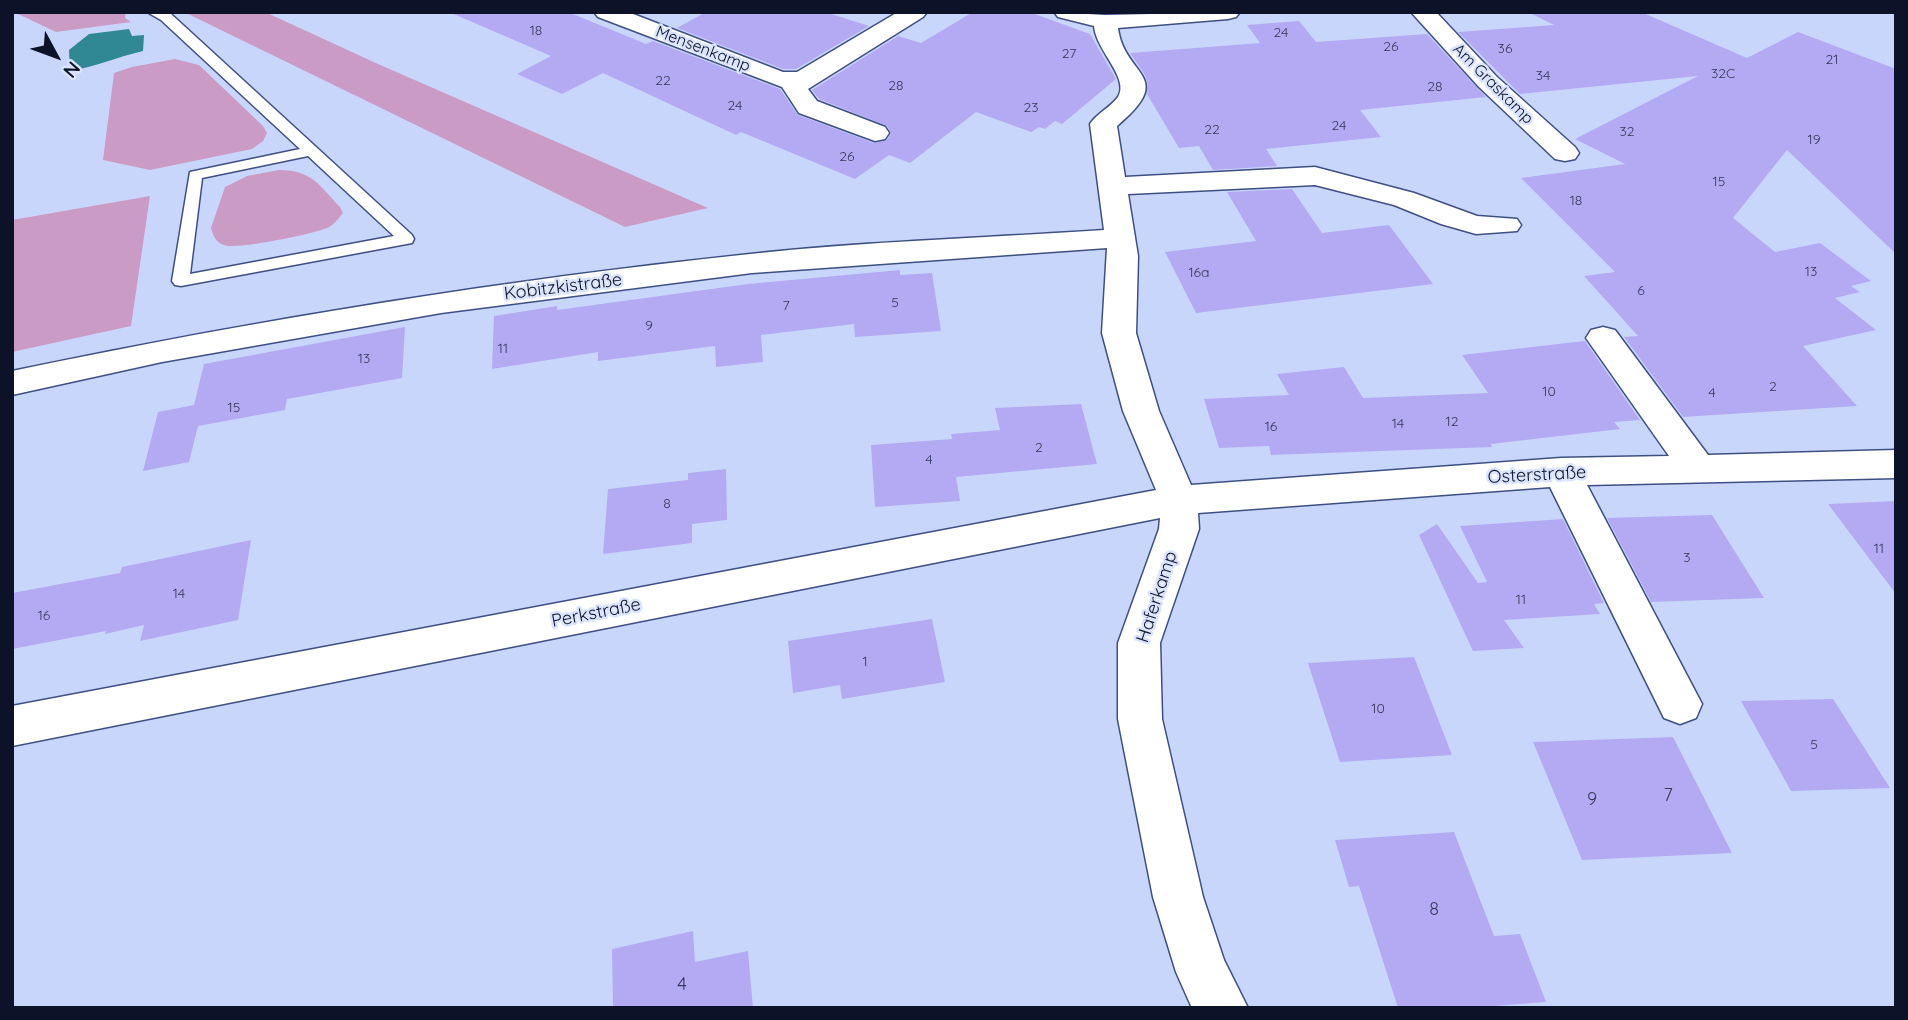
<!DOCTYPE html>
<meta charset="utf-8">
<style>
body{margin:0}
#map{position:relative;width:1908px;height:1020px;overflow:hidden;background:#c9d6fb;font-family:Quicksand,sans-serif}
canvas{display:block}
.frame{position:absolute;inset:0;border:14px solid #0c1228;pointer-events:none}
.north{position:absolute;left:21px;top:21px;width:70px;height:70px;-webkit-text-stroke:5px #dae4fd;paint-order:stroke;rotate:131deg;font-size:19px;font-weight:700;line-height:28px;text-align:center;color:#0c1228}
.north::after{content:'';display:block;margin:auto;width:24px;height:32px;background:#0c1228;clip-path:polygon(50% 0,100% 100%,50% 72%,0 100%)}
</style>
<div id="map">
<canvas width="1908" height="1020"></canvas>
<div class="frame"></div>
<div class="north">N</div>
</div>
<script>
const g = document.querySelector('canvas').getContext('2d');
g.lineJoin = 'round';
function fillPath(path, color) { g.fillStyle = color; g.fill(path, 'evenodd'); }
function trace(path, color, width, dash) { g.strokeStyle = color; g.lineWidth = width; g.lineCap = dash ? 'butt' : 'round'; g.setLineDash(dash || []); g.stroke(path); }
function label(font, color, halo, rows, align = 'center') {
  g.font = font + ' Quicksand,sans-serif'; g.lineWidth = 5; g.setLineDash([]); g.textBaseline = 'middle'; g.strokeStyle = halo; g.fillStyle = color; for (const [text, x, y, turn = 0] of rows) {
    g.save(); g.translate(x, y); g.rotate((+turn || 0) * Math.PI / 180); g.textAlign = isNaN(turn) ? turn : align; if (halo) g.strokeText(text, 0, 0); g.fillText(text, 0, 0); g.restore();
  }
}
fillPath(new Path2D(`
 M 23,12 L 126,12 L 125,18 L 131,22 L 56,32 L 18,14 Z
 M 184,12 L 265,12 L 378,64 L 708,208 L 625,227 Z
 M 175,59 L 199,65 L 263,126 L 267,133 L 263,141 L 252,149 L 150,170 L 103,160 L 114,73 L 132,67 Z
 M 279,170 C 312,170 319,185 340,207 L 343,213 C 338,219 334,225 327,228 C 313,234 236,250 224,245 C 216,243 213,235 211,228 L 225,187 L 247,176 Z
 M 150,196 L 131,326 L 12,352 L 12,220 Z`), '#ca9cc5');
fillPath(new Path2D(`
 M 129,29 L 132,36 L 144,35 L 143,51 C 117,57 95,67 70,71 L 69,50 L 89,34 Z`), '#308895');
fillPath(new Path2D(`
 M 449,12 L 568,12 L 646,44 L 653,41 L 780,89 L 798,115 L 874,143 L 887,140 L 891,134 L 887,126 L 819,99 L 812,90 L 898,36 L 921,43 L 973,12 L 1029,12 L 1090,34 L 1116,79 L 1062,124 L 1055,121 L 1045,129 L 1039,127 L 1031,132 L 976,112 L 910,163 L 889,155 L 855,179 L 741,132 L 736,135 L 603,73 L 562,94 L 517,74 L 551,56 Z
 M 706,12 L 825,12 L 869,26 L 796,69 L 783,69 L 677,28 Z
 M 1528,12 L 1641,12 L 1747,58 L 1798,32 L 1896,69 L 1896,254 L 1787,150 L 1733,218 L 1775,252 L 1820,243 L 1871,281 L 1851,286 L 1860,292 L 1835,298 L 1876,330 L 1803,346 L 1857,406 L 1683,417 L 1624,337 L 1638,336 L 1584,276 L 1615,272 L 1521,178 L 1625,164 L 1575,139 L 1698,76 L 1520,94 L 1458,32 L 1554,25 Z
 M 1299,21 L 1316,42 L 1427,34 L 1486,97 L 1360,110 L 1381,137 L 1266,149 L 1277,166 L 1213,170 L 1199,146 L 1179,148 L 1147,94 L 1148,85 L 1145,75 L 1130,53 L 1260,43 L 1247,25 Z
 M 1292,189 L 1322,233 L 1389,225 L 1433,284 L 1196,313 L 1165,252 L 1256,241 L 1227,192 Z
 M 900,270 L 900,275 L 932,273 L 941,331 L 855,337 L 854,324 L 761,335 L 763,362 L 716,367 L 715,346 L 598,361 L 598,352 L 492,369 L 494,316 L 557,306 L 557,310 L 748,284 Z
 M 405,327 L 402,378 L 287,399 L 285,410 L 198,426 L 189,462 L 143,471 L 158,412 L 194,405 L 204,364 Z
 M 1585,341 L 1640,420 L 1614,422 L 1620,429 L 1491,444 L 1492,447 L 1271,455 L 1269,446 L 1219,448 L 1204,399 L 1289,395 L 1277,374 L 1344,367 L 1363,398 L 1488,393 L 1462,355 Z
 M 1081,404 L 1097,464 L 956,477 L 960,501 L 875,507 L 871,445 L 952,439 L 951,434 L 1000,430 L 995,408 Z
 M 726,469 L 727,520 L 692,524 L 692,543 L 603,554 L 608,489 L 688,480 L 688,473 Z
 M 1896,501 L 1896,594 L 1828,504 Z
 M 1712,515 L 1764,598 L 1651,602 L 1607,518 Z
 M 1563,519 L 1604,603 L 1594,604 L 1600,614 L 1504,620 L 1524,648 L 1473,651 L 1419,535 L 1437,524 L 1478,583 L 1487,582 L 1460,526 Z
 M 251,540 L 238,620 L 140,641 L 144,625 L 105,634 L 106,631 L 12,649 L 12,593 L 120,573 L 122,567 Z
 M 932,619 L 945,682 L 842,699 L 840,685 L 793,693 L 788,641 Z
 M 1414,657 L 1452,755 L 1340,762 L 1308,663 Z
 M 1833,699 L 1890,788 L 1791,791 L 1741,701 Z
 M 1673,737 L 1732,853 L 1582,860 L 1533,742 Z
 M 1454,832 L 1494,936 L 1520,934 L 1546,1002 L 1468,1008 L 1398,1008 L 1359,886 L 1349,887 L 1335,840 Z
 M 693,931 L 695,962 L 748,951 L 753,1008 L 613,1008 L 612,949 Z`), '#b4aaf4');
const service = new Path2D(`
 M 147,12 L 171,14 L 412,235 L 414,239 L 412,243 L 181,286 L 175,285 L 172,281 L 190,172 L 300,149 L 161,20 ZM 308,156 L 394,236 L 190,274 L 202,178 Z`);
const minor = new Path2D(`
 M 594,12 L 628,12 L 783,72 L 797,72 L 898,12 L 927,12 L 923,17 L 808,89 L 817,101 L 885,127 L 889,133 L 885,139 L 875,141 L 799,113 L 782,87 L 598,17 Z
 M 1054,12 L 1105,15 L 1240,12 L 1236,17 L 1228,19 L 1118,28 C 1124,77 1178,75 1117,126 L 1125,177 L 1315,167 L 1414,193 L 1477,216 L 1517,219 L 1521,225 L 1517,231 L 1476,234 L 1441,224 L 1394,205 L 1315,185 L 1128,194 L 1138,256 L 1136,333 L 1159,411 L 1191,485 L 1561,458 L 1669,456 L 1586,338 L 1591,330 L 1603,327 L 1615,330 L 1708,455 L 1896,450 L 1896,478 L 1587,485 L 1702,704 L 1696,718 L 1680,724 L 1664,718 L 1550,487 L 1198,513 L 1199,529 L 1160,643 L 1162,719 L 1203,897 L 1224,960 L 1248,1008 L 1192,1008 L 1176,972 L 1153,897 L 1118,719 L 1118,643 L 1159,529 L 1160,518 L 12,746 L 12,706 L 1156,490 L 1123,411 L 1102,333 L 1107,248 L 752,273 L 441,313 L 162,362 L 12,395 L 12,371 C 256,320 502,280 750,254 C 868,241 986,238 1104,230 L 1090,124 C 1097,113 1110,108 1118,97 C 1130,78 1096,51 1094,26 L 1058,17 Z
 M 1411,12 L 1436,12 L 1497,77 L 1575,147 L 1579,153 L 1575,159 L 1565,161 L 1555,159 L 1479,87 Z`);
trace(service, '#3e4f83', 3);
trace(minor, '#3e4f83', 3);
fillPath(service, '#fff');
fillPath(minor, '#fff');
label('14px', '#36385b', null, [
 ["18",536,31],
 ["24",1281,33],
 ["26",1391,47],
 ["36",1505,49],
 ["27",1069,54],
 ["21",1832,60],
 ["32C",1723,74],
 ["34",1543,76],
 ["22",663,81],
 ["28",896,86],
 ["28",1435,87],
 ["24",735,106],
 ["23",1031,108],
 ["24",1339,126],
 ["22",1212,130],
 ["32",1627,132],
 ["19",1814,140],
 ["26",847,157],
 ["15",1719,182],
 ["18",1576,201],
 ["13",1811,272],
 ["16a",1199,273],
 ["6",1641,291],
 ["5",895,303],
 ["7",786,306],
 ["9",649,326],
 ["11",503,349],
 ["13",364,359],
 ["2",1773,387],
 ["10",1549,392],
 ["4",1712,393],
 ["15",234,408],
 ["12",1452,422],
 ["14",1398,424],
 ["16",1271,427],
 ["2",1039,448],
 ["4",929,460],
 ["8",667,504],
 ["11",1879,549],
 ["3",1687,558],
 ["14",179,594],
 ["11",1521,600],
 ["16",44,616],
 ["1",865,662],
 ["10",1378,709],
 ["5",1814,745]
]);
label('16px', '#0c1228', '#dae4fd', [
 ["Mensenkamp",703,49,21],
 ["Am Graskamp",1493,84,45]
]);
label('18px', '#0c1228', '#dae4fd', [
 ["Kobitzkistraße",563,287,-7],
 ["Osterstraße",1537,475,-3],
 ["Haferkamp",1157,597,-72],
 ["Perkstraße",596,613,-11]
]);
label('18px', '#36385b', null, [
 ["7",1668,796],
 ["9",1592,800],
 ["8",1434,910],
 ["4",682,985]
]);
</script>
